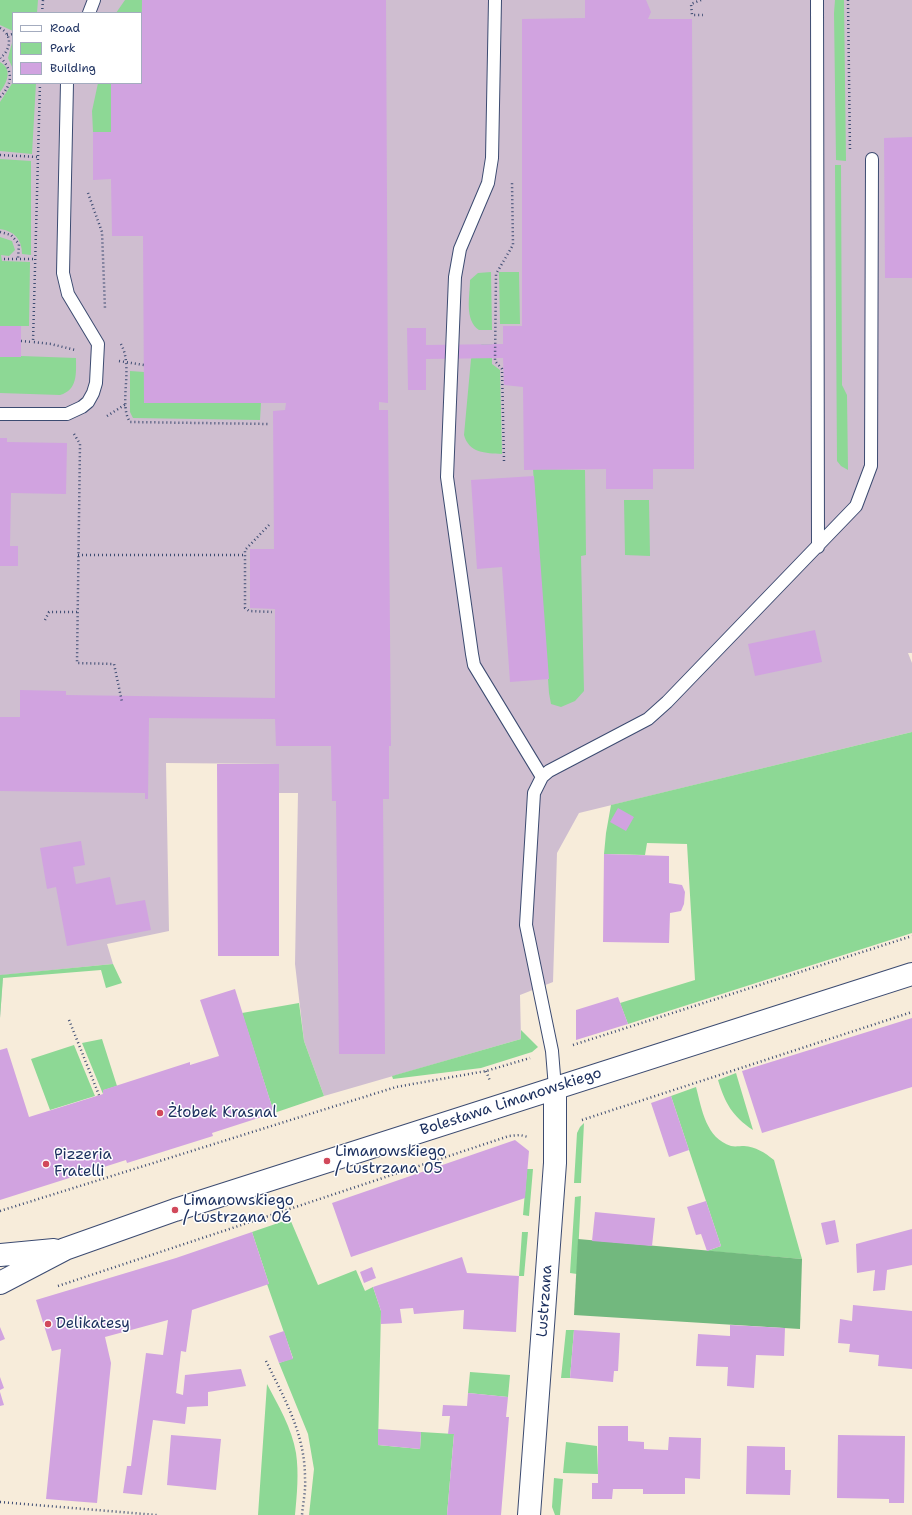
<!DOCTYPE html>
<meta charset="utf-8">
<style>
body{margin:0}
#map{position:relative;width:912px;height:1515px;overflow:hidden;background:#f7ecda;font-family:"Shantell Sans",sans-serif}
canvas{display:block}
.legend{position:absolute;left:12px;top:12px;width:130px;height:72px;box-sizing:border-box;background:#fff;border:1px solid #a4acbf;margin:0;padding:5px 7px;list-style:none;font-size:12px;color:#1b2f5e}
.legend li{display:flex;align-items:center;gap:8px;height:20px}
.legend b{width:20px;border:1px solid #a4acbf}
</style>
<div id="map">
<canvas width="912" height="1515"></canvas>
<ul class="legend">
<li><b style="height:5px;background:#fff"></b>Road</li>
<li><b style="height:11px;background:#8dd895"></b>Park</li>
<li><b style="height:11px;background:#d1a3e0"></b>Building</li>
</ul>
</div>
<script>
const g = document.querySelector('canvas').getContext('2d');
g.lineJoin = 'round';
function fillPath(path, color) { g.fillStyle = color; g.fill(path, 'evenodd'); }
function trace(path, color, width, dash) { g.strokeStyle = color; g.lineWidth = width; g.lineCap = dash ? 'butt' : 'round'; g.setLineDash(dash || []); g.stroke(path); }
function label(font, color, halo, rows, align = 'center') {
  g.font = font + ' "Shantell Sans",sans-serif'; g.lineWidth = 3; g.setLineDash([]); g.textBaseline = 'middle'; g.strokeStyle = halo; g.fillStyle = color; for (const [text, x, y, turn = 0] of rows) {
    g.save(); g.translate(x, y); g.rotate((+turn || 0) * Math.PI / 180); g.textAlign = isNaN(turn) ? turn : align; if (halo) g.strokeText(text, 0, 0); g.fillText(text, 0, 0); g.restore();
  }
}
fillPath(new Path2D(`
 M 0,0 L 912,0 L 912,653 L 908,653 L 912,663 L 912,732 L 579,813 L 557,853 L 553,982 L 520,995 L 521,1039 L 324,1096 L 304,1041 L 295,964 L 298,793 L 279,793 L 278,764 L 166,763 L 169,931 L 107,944 L 113,964 L 3,975 L 0,1018 ZM 13,13 L 141,13 L 141,83 L 13,83 Z`), '#cfbed0');
fillPath(new Path2D(`
 M 0,0 L 38,0 L 37,13 L 13,13 L 13,31 L 0,25 Z
 M 125,0 L 142,0 L 142,25 L 141,13 L 116,13 Z
 M 835,0 L 844,0 L 846,161 L 836,160 L 834,13 Z
 M 13,39 L 13,69 L 8,58 Z
 M 0,62 C 13,69 7,83 0,92 Z
 M 13,82 L 36,83 L 32,154 L 0,151 L 0,102 Z
 M 98,83 L 111,83 L 111,132 L 93,132 L 92,111 Z
 M 0,159 L 31,161 L 31,255 L 22,254 C 22,239 14,231 0,229 Z
 M 835,165 L 841,165 L 842,385 L 847,395 L 848,470 L 841,466 L 837,461 Z
 M 0,237 L 12,241 L 15,250 L 9,256 L 1,255 L 2,261 L 30,262 L 29,326 L 0,326 Z
 M 491,272 L 492,330 L 479,330 C 464,320 470,296 470,280 L 478,273 Z
 M 499,272 L 519,272 L 520,324 L 500,324 Z
 M 482,344 L 492,344 L 492,364 L 500,370 L 502,454 C 485,453 469,453 464,435 L 471,359 L 475,349 Z
 M 21,356 L 76,358 C 76,373 78,390 60,395 L 0,393 L 0,357 Z
 M 130,371 L 144,372 L 144,403 L 261,403 L 260,420 L 133,418 L 130,412 Z
 M 533,469 L 585,470 L 586,555 L 581,556 L 584,691 L 575,701 L 561,707 L 551,704 L 549,693 Z
 M 624,500 L 649,500 L 650,556 L 625,555 Z
 M 912,732 L 912,933 L 628,1024 L 620,1003 L 695,980 L 687,844 L 647,843 L 645,855 L 604,854 L 606,833 L 611,805 Z
 M 113,964 L 122,983 L 106,988 L 101,970 L 3,978 L 0,1018 L 0,975 Z
 M 299,1003 L 304,1041 L 324,1096 L 274,1113 L 242,1013 Z
 M 521,1030 L 538,1047 L 532,1052 L 481,1068 L 393,1079 L 392,1076 L 521,1039 Z
 M 102,1039 L 117,1086 L 104,1090 L 104,1093 L 103,1094 L 82,1043 Z
 M 74,1045 L 95,1096 L 50,1110 L 31,1059 Z
 M 736,1073 L 753,1130 C 732,1116 725,1103 718,1080 Z
 M 696,1087 C 702,1110 706,1138 731,1146 C 735,1147 740,1146 744,1146 C 756,1147 764,1152 774,1160 L 802,1259 L 707,1251 L 721,1246 L 671,1096 Z
 M 584,1123 L 581,1183 L 574,1183 L 577,1133 L 580,1127 Z
 M 527,1169 L 533,1169 L 529,1216 L 523,1215 Z
 M 581,1196 L 577,1274 L 570,1273 L 575,1197 Z
 M 290,1219 L 318,1285 L 356,1270 L 365,1291 L 373,1287 L 381,1311 L 378,1445 L 420,1449 L 421,1432 L 454,1434 L 447,1515 L 309,1515 L 314,1469 L 308,1434 L 279,1363 L 293,1358 L 267,1284 L 269,1284 L 252,1232 Z
 M 522,1232 L 528,1232 L 524,1276 L 519,1276 Z
 M 566,1330 L 574,1330 L 570,1378 L 561,1378 Z
 M 470,1372 L 510,1375 L 508,1397 L 468,1393 Z
 M 267,1384 C 278,1405 292,1428 296,1453 C 299,1473 297,1494 295,1515 L 258,1515 Z
 M 566,1442 L 597,1446 L 598,1474 L 563,1473 Z
 M 554,1478 L 563,1479 L 560,1515 L 555,1515 L 552,1507 Z`), '#8dd895');
fillPath(new Path2D(`
 M 578,1239 L 802,1259 L 800,1329 L 574,1315 Z`), '#72b87e');
fillPath(new Path2D(`
 M 142,0 L 386,0 L 388,403 L 379,402 L 379,410 L 388,410 L 391,746 L 389,746 L 389,799 L 383,799 L 385,1054 L 339,1054 L 336,801 L 332,801 L 331,746 L 276,746 L 275,719 L 149,718 L 148,799 L 145,799 L 145,793 L 0,791 L 0,717 L 20,717 L 20,690 L 66,691 L 66,695 L 275,698 L 275,609 L 250,608 L 250,549 L 274,549 L 273,411 L 285,410 L 286,403 L 144,403 L 143,236 L 112,236 L 111,179 L 93,180 L 93,132 L 111,132 L 111,83 L 141,83 Z
 M 585,0 L 646,0 L 651,12 L 648,19 L 692,19 L 694,469 L 653,469 L 653,489 L 606,489 L 606,469 L 524,470 L 523,387 L 504,385 L 503,358 L 426,359 L 426,390 L 408,390 L 407,328 L 426,328 L 426,345 L 503,344 L 503,326 L 522,326 L 522,19 L 585,18 Z
 M 912,137 L 912,278 L 885,278 L 884,138 Z
 M 0,326 L 21,326 L 21,357 L 0,357 Z
 M 0,438 L 7,438 L 7,442 L 67,443 L 66,494 L 11,493 L 10,546 L 18,546 L 18,566 L 0,566 Z
 M 534,476 L 549,679 L 510,682 L 502,567 L 477,569 L 471,480 Z
 M 815,630 L 822,662 L 755,676 L 748,644 Z
 M 217,764 L 279,764 L 279,956 L 218,956 Z
 M 618,808 L 634,817 L 626,831 L 610,822 Z
 M 81,841 L 85,865 L 73,867 L 76,884 L 110,877 L 116,905 L 145,900 L 151,930 L 67,946 L 56,887 L 47,889 L 40,848 Z
 M 604,854 L 669,856 L 669,883 L 682,885 L 685,892 L 684,904 L 681,911 L 670,913 L 669,943 L 603,942 Z
 M 235,989 L 274,1113 L 212,1133 L 213,1136 L 127,1163 L 126,1160 L 0,1200 L 0,1050 L 7,1048 L 29,1117 L 103,1094 L 103,1090 L 190,1062 L 190,1065 L 219,1056 L 200,1000 Z
 M 618,997 L 628,1024 L 576,1040 L 576,1010 Z
 M 912,1018 L 912,1087 L 762,1133 L 742,1071 Z
 M 671,1096 L 689,1150 L 669,1157 L 651,1103 Z
 M 515,1140 L 529,1151 L 525,1198 L 351,1257 L 332,1203 Z
 M 706,1201 L 721,1246 L 707,1251 L 701,1234 L 696,1235 L 687,1207 Z
 M 595,1212 L 655,1218 L 652,1246 L 592,1241 Z
 M 835,1220 L 839,1242 L 826,1245 L 821,1223 Z
 M 912,1229 L 912,1265 L 887,1270 L 885,1290 L 873,1291 L 875,1270 L 857,1273 L 856,1244 Z
 M 252,1232 L 269,1284 L 192,1310 L 186,1352 L 181,1351 L 176,1393 L 183,1395 L 185,1375 L 241,1369 L 246,1386 L 208,1392 L 208,1406 L 187,1407 L 185,1424 L 153,1420 L 142,1495 L 123,1493 L 127,1466 L 131,1466 L 146,1353 L 163,1355 L 168,1320 L 105,1337 L 111,1363 L 97,1503 L 46,1499 L 61,1349 L 52,1351 L 36,1300 L 176,1258 Z
 M 462,1257 L 467,1273 L 519,1276 L 516,1332 L 463,1329 L 464,1310 L 414,1314 L 413,1308 L 400,1309 L 402,1323 L 381,1324 L 381,1311 L 373,1287 Z
 M 372,1267 L 376,1278 L 364,1283 L 360,1272 Z
 M 853,1305 L 912,1311 L 912,1369 L 878,1366 L 879,1355 L 849,1352 L 850,1344 L 838,1343 L 840,1319 L 852,1321 Z
 M 730,1325 L 785,1328 L 784,1356 L 756,1355 L 754,1388 L 727,1386 L 728,1367 L 696,1366 L 698,1334 L 730,1336 Z
 M 0,1327 L 5,1339 L 0,1341 Z
 M 574,1330 L 620,1333 L 618,1371 L 614,1371 L 613,1382 L 570,1378 Z
 M 284,1331 L 293,1359 L 279,1363 L 269,1336 Z
 M 0,1377 L 4,1388 L 0,1390 Z
 M 0,1392 L 4,1405 L 0,1406 Z
 M 468,1393 L 508,1397 L 506,1417 L 509,1417 L 501,1515 L 447,1515 L 454,1434 L 448,1434 L 450,1416 L 442,1416 L 443,1405 L 467,1406 Z
 M 598,1426 L 628,1426 L 628,1441 L 644,1442 L 644,1449 L 668,1450 L 669,1437 L 701,1438 L 700,1479 L 685,1478 L 685,1494 L 643,1494 L 643,1489 L 613,1489 L 612,1499 L 592,1499 L 592,1483 L 598,1483 Z
 M 378,1429 L 421,1432 L 420,1449 L 378,1445 Z
 M 171,1435 L 221,1439 L 216,1490 L 167,1485 Z
 M 838,1435 L 905,1436 L 904,1503 L 889,1503 L 889,1499 L 837,1498 Z
 M 747,1446 L 785,1447 L 785,1470 L 791,1470 L 790,1495 L 746,1494 Z`), '#d1a3e0');
const service = new Path2D(`
 M 495,0 L 492,158 L 488,183 L 460,249 L 455,277 L 447,477 L 472,654 L 474,665 L 542,777
 M 817,0 L 818,547
 M 89,13 L 94,0
 M 0,414 L 67,414 L 82,407 L 88,402 L 93,393 L 96,383 L 98,344 L 68,294 L 63,273 L 67,83
 M 555,1088 L 552,1051 L 526,925 L 534,793 L 542,777 L 549,771 L 648,719 L 667,702 L 856,506 L 871,466 L 872,159`);
const minor = new Path2D(`
 M 529,1515 L 555,1163 L 555,1088`);
const tertiary = new Path2D(`
 M 0,1255 L 54,1250
 M 0,1283 L 65,1249 L 175,1210 L 912,974`);
trace(service, '#3c4b71', 14);
trace(minor, '#3c4b71', 24);
trace(tertiary, '#3c4b71', 24);
trace(new Path2D(`
 M 701,0 L 691,4 L 692,15 L 703,15
 M 848,0 L 850,152
 M 42,13 L 43,0
 M 0,28 C 13,35 11,50 0,58
 M 7,35 L 13,34
 M 40,83 L 33,342 L 51,344 L 75,350
 M 0,97 C 13,84 13,71 1,58
 M 0,155 L 38,157
 M 88,193 L 102,232 L 105,309
 M 0,232 L 11,235 L 19,244 L 18,259
 M 4,259 L 35,259
 M 21,341 L 33,342
 M 121,344 C 134,368 118,404 130,422 L 270,424
 M 119,361 L 144,365
 M 107,416 L 126,404
 M 74,434 L 80,444 L 77,663 L 114,664 L 122,702
 M 504,461 L 502,369 L 495,361 L 496,274 L 513,245 L 512,182
 M 269,525 L 245,550 L 245,608 L 249,611 L 272,612
 M 78,555 L 245,555
 M 45,620 L 49,612 L 78,612
 M 69,1020 L 99,1095
 M 573,1045 L 912,936
 M 486,1071 L 490,1081
 M 582,1120 L 912,1012
 M 0,1211 L 396,1087 L 486,1071 L 530,1058
 M 58,1286 L 509,1136 L 520,1135 L 528,1137
 M 266,1361 C 285,1400 305,1434 305,1478 C 306,1490 303,1503 302,1515
 M 0,1502 L 157,1515`), '#3c4b71', 2.5, [1, 3]);
trace(service, '#fff', 12);
trace(minor, '#fff', 22);
trace(tertiary, '#fff', 22);
for (const [x, y, r, color] of [
 [160,1113,4,"#d1495b"],
 [327,1161,4,"#d1495b"],
 [46,1164,4,"#d1495b"],
 [175,1210,4,"#d1495b"],
 [48,1324,4,"#d1495b"]
]) { const dot = new Path2D(); dot.arc(x, y, r, 0, 2 * Math.PI); g.fillStyle = color; g.fill(dot); trace(dot, '#fff', 1.5); }
label('15px', '#1b2f5e', '#fff', [
 ["Bolesława Limanowskiego",511,1102,-18],
 ["Lustrzana",545,1301,-86]
]);
label('15px', '#1b2f5e', '#fff', [
 ["Żłobek Krasnal",168,1113],
 ["Limanowskiego",335,1152],
 ["/ Lustrzana 05",335,1169],
 ["Pizzeria",54,1155],
 ["Fratelli",54,1172],
 ["Limanowskiego",183,1201],
 ["/ Lustrzana 06",183,1218],
 ["Delikatesy",56,1324]
], 'left');
</script>
